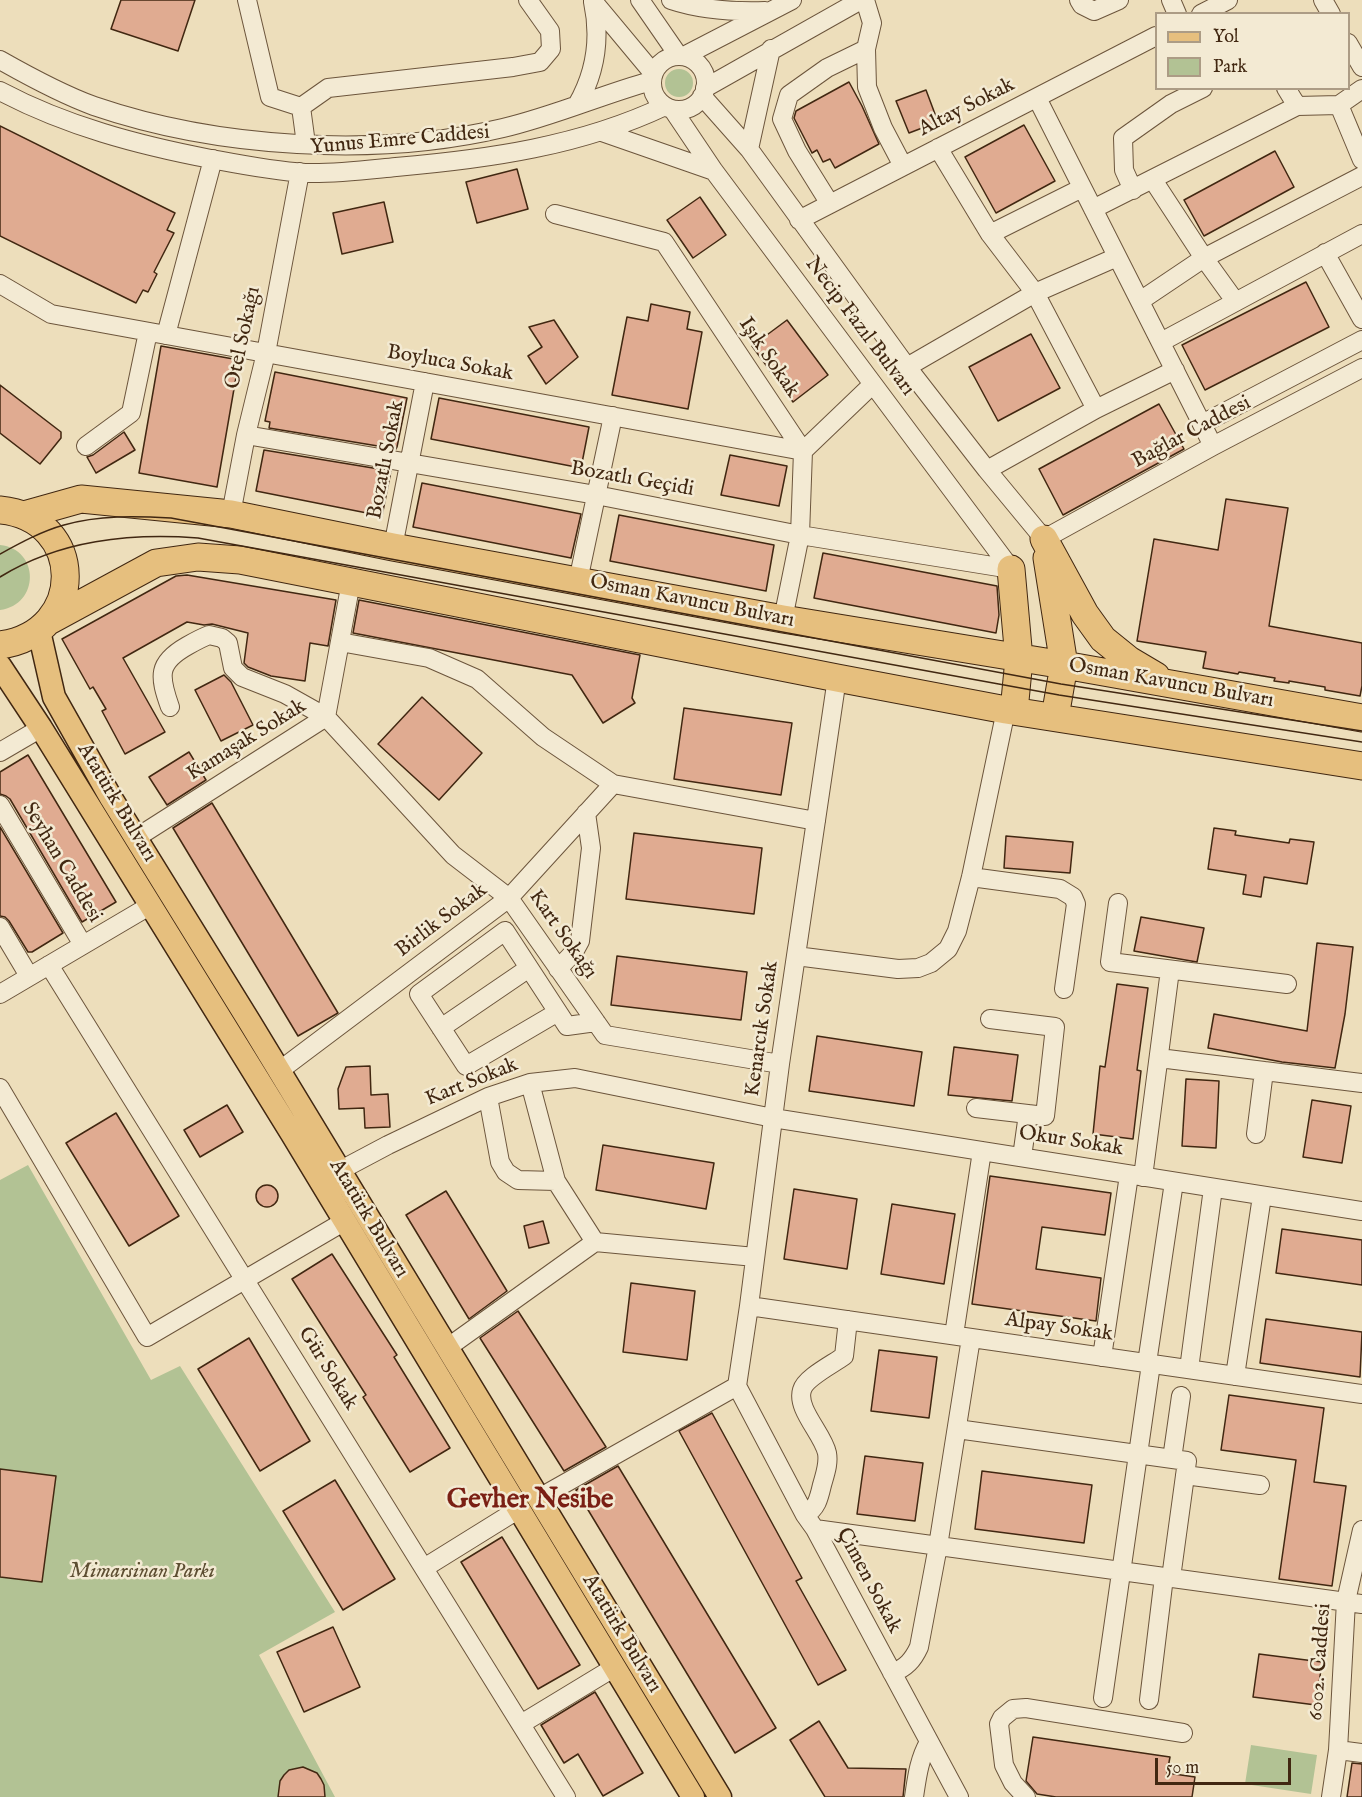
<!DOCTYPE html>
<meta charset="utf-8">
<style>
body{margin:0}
#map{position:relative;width:1362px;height:1797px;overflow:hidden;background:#eddebb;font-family:"IM FELL English",serif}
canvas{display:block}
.legend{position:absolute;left:1155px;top:12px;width:195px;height:78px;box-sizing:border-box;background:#f3ead3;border:2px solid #ac9c85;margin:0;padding:8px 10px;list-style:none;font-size:18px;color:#412711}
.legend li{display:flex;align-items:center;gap:12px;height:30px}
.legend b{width:30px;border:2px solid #ac9c85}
.scale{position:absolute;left:1155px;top:1758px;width:136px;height:27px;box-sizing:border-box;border:3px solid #412711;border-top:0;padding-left:8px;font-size:18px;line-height:21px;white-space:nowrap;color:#412711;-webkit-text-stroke:4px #f3ead3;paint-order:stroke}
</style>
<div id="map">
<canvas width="1362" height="1797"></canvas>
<ul class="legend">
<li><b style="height:8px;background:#e6bf7e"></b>Yol</li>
<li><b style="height:16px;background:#b2c294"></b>Park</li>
</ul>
<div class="scale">50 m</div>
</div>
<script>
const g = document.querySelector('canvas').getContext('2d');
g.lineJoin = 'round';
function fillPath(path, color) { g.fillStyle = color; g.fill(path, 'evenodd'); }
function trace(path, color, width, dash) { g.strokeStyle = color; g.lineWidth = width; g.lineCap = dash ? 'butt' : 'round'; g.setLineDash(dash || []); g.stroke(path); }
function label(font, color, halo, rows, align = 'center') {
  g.font = font + ' "IM FELL English",serif'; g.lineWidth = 5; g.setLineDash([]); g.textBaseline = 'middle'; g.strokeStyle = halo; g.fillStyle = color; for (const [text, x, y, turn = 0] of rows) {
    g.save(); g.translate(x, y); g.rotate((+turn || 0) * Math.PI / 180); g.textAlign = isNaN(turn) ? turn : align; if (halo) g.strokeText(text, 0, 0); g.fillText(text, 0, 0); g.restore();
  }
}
fillPath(new Path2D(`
 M665 83a14 14 0 1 1 28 0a14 14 0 1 1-28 0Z
 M 0,545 C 40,549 40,605 0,610 Z
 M 28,1165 L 151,1380 L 180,1366 L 335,1612 L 259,1655 L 335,1797 L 0,1797 L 0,1180 Z
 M 1251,1745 L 1317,1755 L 1311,1794 L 1245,1784 Z`), '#b2c294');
const building = new Path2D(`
 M 121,0 L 195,0 L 178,51 L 111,29 Z
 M 849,82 L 862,106 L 879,144 L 835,168 L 830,159 L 823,162 L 817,150 L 812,153 L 794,118 L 796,111 Z
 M 926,90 L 938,122 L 909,133 L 896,101 Z
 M 1024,125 L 1055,181 L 996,213 L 965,157 Z
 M 0,126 L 175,213 L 167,230 L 174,233 L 154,272 L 157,274 L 148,292 L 143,290 L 136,303 L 0,236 Z
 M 1275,151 L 1294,187 L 1204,236 L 1184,200 Z
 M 517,169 L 528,209 L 477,223 L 466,182 Z
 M 700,197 L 726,235 L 693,258 L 667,220 Z
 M 384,202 L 393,242 L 342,254 L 333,213 Z
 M 1306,282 L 1329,327 L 1205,390 L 1182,345 Z
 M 651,304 L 690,312 L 687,329 L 702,332 L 688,409 L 612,395 L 627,317 L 648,321 Z
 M 554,320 L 578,357 L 546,384 L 528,356 L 542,347 L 529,327 Z
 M 787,320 L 828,375 L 793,402 L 752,346 Z
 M 1031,334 L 1060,388 L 998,421 L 969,367 Z
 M 161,346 L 239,360 L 217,487 L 139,473 Z
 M 275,372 L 407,398 L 397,447 L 396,449 L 269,428 L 270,422 L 265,421 Z
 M 0,385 L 61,432 L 61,438 L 40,464 L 0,433 Z
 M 439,398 L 589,427 L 581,468 L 431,439 Z
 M 1159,404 L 1184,449 L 1063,515 L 1039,469 Z
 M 124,432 L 135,450 L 96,473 L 87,457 L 93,455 Z
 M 264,450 L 391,471 L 382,516 L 256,491 Z
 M 730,455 L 787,466 L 779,506 L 721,495 Z
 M 422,483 L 581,514 L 571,558 L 413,527 Z
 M 1226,499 L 1288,508 L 1269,626 L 1362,643 L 1362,686 L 1360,696 L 1325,690 L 1325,687 L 1289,681 L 1289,683 L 1274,681 L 1275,678 L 1239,672 L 1238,674 L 1203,668 L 1206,652 L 1137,641 L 1154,539 L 1218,550 Z
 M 619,515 L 774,545 L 766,591 L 610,561 Z
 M 823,553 L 997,586 L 999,615 L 996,633 L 814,598 Z
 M 187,575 L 336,600 L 328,646 L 310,643 L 305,681 L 271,676 L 248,667 L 244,663 L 248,633 L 212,624 L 204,625 L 187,622 L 123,658 L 165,732 L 125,754 L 102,711 L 106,709 L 93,687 L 90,689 L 62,639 L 176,576 Z
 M 359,600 L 640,655 L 632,698 L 635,703 L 603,723 L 572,675 L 353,633 Z
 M 224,675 L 231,682 L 253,725 L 221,741 L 195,690 Z
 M 422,697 L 482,753 L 439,800 L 378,744 Z
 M 684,708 L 792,723 L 781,795 L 674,779 Z
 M 189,752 L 206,780 L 167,805 L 149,777 Z
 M 28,755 L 116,902 L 82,922 L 10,799 L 6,796 L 0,794 L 0,772 Z
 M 212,803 L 338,1013 L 298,1036 L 173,828 Z
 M 0,827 L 63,933 L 32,952 L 28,952 L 9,921 L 5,917 L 0,916 Z
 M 1214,828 L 1236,831 L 1235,835 L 1289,843 L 1290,839 L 1314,842 L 1307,884 L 1264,877 L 1261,897 L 1243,894 L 1246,875 L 1208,869 Z
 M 634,833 L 762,848 L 754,914 L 626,899 Z
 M 1006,836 L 1073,842 L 1070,873 L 1004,868 Z
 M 1141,917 L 1204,928 L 1197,962 L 1134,951 Z
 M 1317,943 L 1353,947 L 1345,1014 L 1335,1068 L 1282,1062 L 1208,1048 L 1214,1014 L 1307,1031 Z
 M 617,956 L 747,972 L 741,1020 L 611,1005 Z
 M 1117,984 L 1148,988 L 1137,1070 L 1141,1071 L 1133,1139 L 1093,1134 L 1100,1066 L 1105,1067 Z
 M 817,1036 L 922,1052 L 914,1106 L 809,1091 Z
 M 954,1047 L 1018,1055 L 1012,1101 L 948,1095 Z
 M 370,1066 L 371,1095 L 388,1094 L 390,1127 L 365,1128 L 364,1108 L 339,1109 L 338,1089 L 346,1067 Z
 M 1186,1079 L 1219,1081 L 1216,1148 L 1182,1146 Z
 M 1312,1100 L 1351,1106 L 1342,1163 L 1303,1157 Z
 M 227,1105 L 243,1132 L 200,1157 L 184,1130 Z
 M 116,1113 L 179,1216 L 129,1246 L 66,1143 Z
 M 603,1145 L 714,1163 L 706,1209 L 596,1190 Z
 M 990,1176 L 1111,1193 L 1105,1235 L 1042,1227 L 1036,1269 L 1101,1278 L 1096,1321 L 972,1304 Z
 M256 1196a11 11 0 1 1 22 0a11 11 0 1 1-22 0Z
 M 794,1189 L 857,1199 L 847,1269 L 784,1259 Z
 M 446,1191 L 507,1291 L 469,1319 L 406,1215 Z
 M 892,1204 L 955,1214 L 944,1284 L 881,1274 Z
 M 543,1221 L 549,1243 L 529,1248 L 524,1226 Z
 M 1282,1229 L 1362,1240 L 1362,1285 L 1276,1273 Z
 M 332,1254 L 397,1355 L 394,1357 L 450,1448 L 410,1472 L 363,1397 L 366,1395 L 292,1279 Z
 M 631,1283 L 695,1291 L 687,1360 L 623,1352 Z
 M 518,1311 L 606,1447 L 564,1471 L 480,1338 Z
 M 1266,1319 L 1362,1332 L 1360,1377 L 1260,1363 Z
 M 249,1338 L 310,1441 L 260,1471 L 198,1369 Z
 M 879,1350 L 937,1357 L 929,1418 L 871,1411 Z
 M 1229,1395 L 1324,1408 L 1314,1482 L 1346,1486 L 1332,1586 L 1279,1579 L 1296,1460 L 1221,1450 Z
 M 712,1413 L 802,1578 L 796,1581 L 846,1670 L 818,1685 L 679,1431 Z
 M 865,1456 L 923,1463 L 915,1521 L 857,1514 Z
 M 618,1466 L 776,1728 L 735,1753 L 576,1490 Z
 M 0,1469 L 56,1476 L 42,1582 L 0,1577 Z
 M 982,1471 L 1092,1485 L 1084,1543 L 975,1529 Z
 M 335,1480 L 395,1579 L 343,1610 L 283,1511 Z
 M 502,1537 L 580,1665 L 538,1689 L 461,1562 Z
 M 333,1627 L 360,1687 L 304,1712 L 277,1652 Z
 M 1259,1654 L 1322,1662 L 1316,1705 L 1253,1697 Z
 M 595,1692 L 643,1773 L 603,1796 L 578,1754 L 564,1763 L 541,1725 Z
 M 819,1721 L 848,1768 L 906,1769 L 903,1797 L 825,1797 L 790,1740 Z
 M 1033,1737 L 1170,1757 L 1167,1773 L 1195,1777 L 1192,1797 L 1056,1797 L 1037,1794 L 1026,1781 Z
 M 1352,1763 L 1362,1764 L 1362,1797 L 1347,1797 Z
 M 303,1767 L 317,1773 L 321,1779 L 324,1785 L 325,1797 L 278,1797 L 280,1781 L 284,1775 L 289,1770 Z`);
fillPath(building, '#e0ab91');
trace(building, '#412711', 1.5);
const minor = new Path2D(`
 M 247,0 L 270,97 L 301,107 L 306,144
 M 640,0 L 678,55
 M 671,0 C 701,10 734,12 765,11
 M 865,0 L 872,23 L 866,49 L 867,87 L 883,128 L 903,166
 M 1079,0 L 1082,5 L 1094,11 L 1119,0
 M 1171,0 L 1177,14
 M 1323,0 L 1331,14
 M 593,1 L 653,73
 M 1201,14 L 1228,0
 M 1348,43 L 1362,67
 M652 83a27 27 0 1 1 54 0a27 27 0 1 1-54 0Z
 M 684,56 L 792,0
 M 0,60 C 30,77 61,94 94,106 C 217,148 377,158 503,128 C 554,116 601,95 651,81
 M 705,88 L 861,0
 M 1286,88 L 1297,106
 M 0,91 C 66,126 138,145 211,159 C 243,165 273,171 305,173 C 336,174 366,170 396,167 C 488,159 581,146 665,106
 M 702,96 L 749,149 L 907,367 L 987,470 L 1044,539 L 1213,446 L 1362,368
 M 1037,98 L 1213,446
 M 577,105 C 596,72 601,39 593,2
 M 1339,105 L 1362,160
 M 301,107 L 328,88 L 513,67 L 540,62 L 551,49 L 550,31 L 528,0
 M 673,110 L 714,171 L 1011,569
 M 602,132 L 714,171
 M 938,148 L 990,234 L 1035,293 L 1096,409
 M 749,149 L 771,49
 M 1153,180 L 1204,258 L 1235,301
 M 1133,190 L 1124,170 L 1123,138 L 1171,104 L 1203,88
 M 830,204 L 797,151 L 782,119 L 789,95 L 827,68 L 866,49
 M 1093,209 L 1297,106 L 1339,105 L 1362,89
 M 555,214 L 664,242 L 803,451 L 800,535 L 783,619
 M 799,220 L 1156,36
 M 990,234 L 1082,188
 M 1325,253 L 1362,319
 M 0,284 L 51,314 L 803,451 L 873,384
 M 1140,301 L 1204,258 L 1362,176
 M 166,335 L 213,159
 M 1161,342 L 1362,234
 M 907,367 L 1035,293 L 1117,257
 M 1202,424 L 1362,340
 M 246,435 L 596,495 L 800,535 L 1011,569
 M 86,446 L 131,413 L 148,332
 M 987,470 L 1096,409 L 1175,370
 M 231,514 L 246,435 L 266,353 L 300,172
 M 393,547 L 425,382
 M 578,581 L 613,416
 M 340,642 L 429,658 L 477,679 L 543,737 L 613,784 L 816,821
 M 170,707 C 159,676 157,663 187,646 C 194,642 201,638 209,635 L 222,638 L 228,643 L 233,668 L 242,677 L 285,694 L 326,717 L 453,855 L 509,898 L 605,1035 L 780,1064
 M 0,752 L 41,728
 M 0,805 L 83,945
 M 136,838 L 326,717 L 351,582
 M 971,877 L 1060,889 L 1073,897 L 1076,904 L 1064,989
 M 1118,903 L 1110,962 L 1287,984
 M 0,927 L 29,976
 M 796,956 L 898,969 L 918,968 L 931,963 L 948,949 L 957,931 L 971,877 L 1006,710
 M 49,965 L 566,1797
 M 558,969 L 574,952 L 580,941 L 591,848 L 586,813
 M 0,994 L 151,905
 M 558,1012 L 466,1066 L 419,994 L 505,931 L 567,1026 L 596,1022
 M 441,1028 L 529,968
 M 1159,1058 L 1362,1083
 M 279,1071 L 509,898 L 613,784
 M 530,1083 L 556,1181 L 595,1242 L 755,1257
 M 0,1088 L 147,1337 L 345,1221
 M 488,1097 L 500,1162 L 506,1172 L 518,1180 L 556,1181
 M 976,1108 L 1045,1116 L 1055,1027 L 990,1019
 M 1256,1134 L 1264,1071
 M 1022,1157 L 1028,1114
 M 339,1171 L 388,1145 L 488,1097 L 530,1083 L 575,1078 L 773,1118 L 1362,1211
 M 1143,1177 L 1170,970
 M 749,1306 L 1362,1394
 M 954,1335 L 982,1151
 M 447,1348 L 595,1242
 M 1102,1357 L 1129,1175
 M 1147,1363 L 1174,1182
 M 1189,1369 L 1213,1188
 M 1235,1376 L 1262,1196
 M 737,1386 L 749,1306 L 780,1064 L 837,678
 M 737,1386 L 805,1515 L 815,1529 L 959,1797
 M 957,1429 L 1187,1461 L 1171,1578
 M 1172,1459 L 1181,1396
 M 1185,1475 L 1260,1485
 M 539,1498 L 737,1386
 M 805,1515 C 817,1508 819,1498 822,1485 C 825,1474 829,1464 827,1453 C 823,1434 796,1409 802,1390 C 805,1378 833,1364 844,1356 L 848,1320
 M 815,1529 L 1362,1604
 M 424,1568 L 519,1509
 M 892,1673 C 906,1668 913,1660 919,1647 L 938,1546 L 971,1338
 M 1103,1698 L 1151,1364
 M 1149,1700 L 1164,1577
 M 521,1724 L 615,1667
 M 1338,1750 L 1362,1753
 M 914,1797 C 917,1777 919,1759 929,1742
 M 1026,1797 L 1013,1783 L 1004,1765 L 999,1724 L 1002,1718 L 1013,1709 L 1026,1708 L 1183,1733
 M 1331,1797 L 1338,1750 L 1346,1601 L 1362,1530`);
const major = new Path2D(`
 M 39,631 L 54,697 L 111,798 L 249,1021 L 720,1797
 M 0,666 L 41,728 L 292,1134 L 693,1797`);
const highway = new Path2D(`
 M 0,510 C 86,518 88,633 0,645
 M 24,515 L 81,499 L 231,514 L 393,547 L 783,619 L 1064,665 L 1362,718
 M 1044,539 L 1085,614 L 1103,639 L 1129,660 L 1156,676
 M 1047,558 L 1064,665 L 1055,717
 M 1011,569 L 1019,659 L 1014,711
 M 49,621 L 156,563 L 198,557 L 240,560 L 837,678 L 1006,710 L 1362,766`);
trace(minor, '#6c553c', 20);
trace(major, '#412711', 25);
trace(highway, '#412711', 29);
trace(minor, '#f3ead3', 18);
trace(major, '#e6bf7e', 22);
trace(highway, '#e6bf7e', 27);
trace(new Path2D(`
 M 0,554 C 20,543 42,531 64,525 C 99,515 136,516 171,518 L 1061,684 L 1362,731
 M 0,577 C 60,540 129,533 198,538 L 1059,695 L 1362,742`), '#412711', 1.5);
label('21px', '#412711', '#f3ead3', [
 ["Altay Sokak",967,108,-27],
 ["Yunus Emre Caddesi",400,141,-5],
 ["Necip Fazıl Bulvarı",859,327,53],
 ["Otel Sokağı",244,338,-78],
 ["Işık Sokak",768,358,56],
 ["Boyluca Sokak",450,364,10],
 ["Bağlar Caddesi",1192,433,-28],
 ["Bozatlı Sokak",387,460,-79],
 ["Bozatlı Geçidi",632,480,10],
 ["Osman Kavuncu Bulvarı",692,602,11],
 ["Osman Kavuncu Bulvarı",1171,684,10],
 ["Kamaşak Sokak",247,741,-32],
 ["Atatürk Bulvarı",116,803,59],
 ["Seyhan Caddesi",61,863,59],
 ["Birlik Sokak",442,921,-37],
 ["Kart Sokağı",562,935,55],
 ["Kenarcık Sokak",763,1029,-82],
 ["Kart Sokak",472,1083,-22],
 ["Okur Sokak",1071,1142,9],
 ["Atatürk Bulvarı",368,1219,59],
 ["Alpay Sokak",1059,1328,8],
 ["Gür Sokak",327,1369,58],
 ["Çimen Sokak",868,1581,62],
 ["Atatürk Bulvarı",621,1634,59],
 ["6002. Caddesi",1321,1662,-86]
]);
label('italic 21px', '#5d4e32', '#f3ead3', [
 ["Mimarsinan Parkı",142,1573]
]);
label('bold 27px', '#7a1f14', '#f3ead3', [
 ["Gevher Nesibe",530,1501]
]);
</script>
